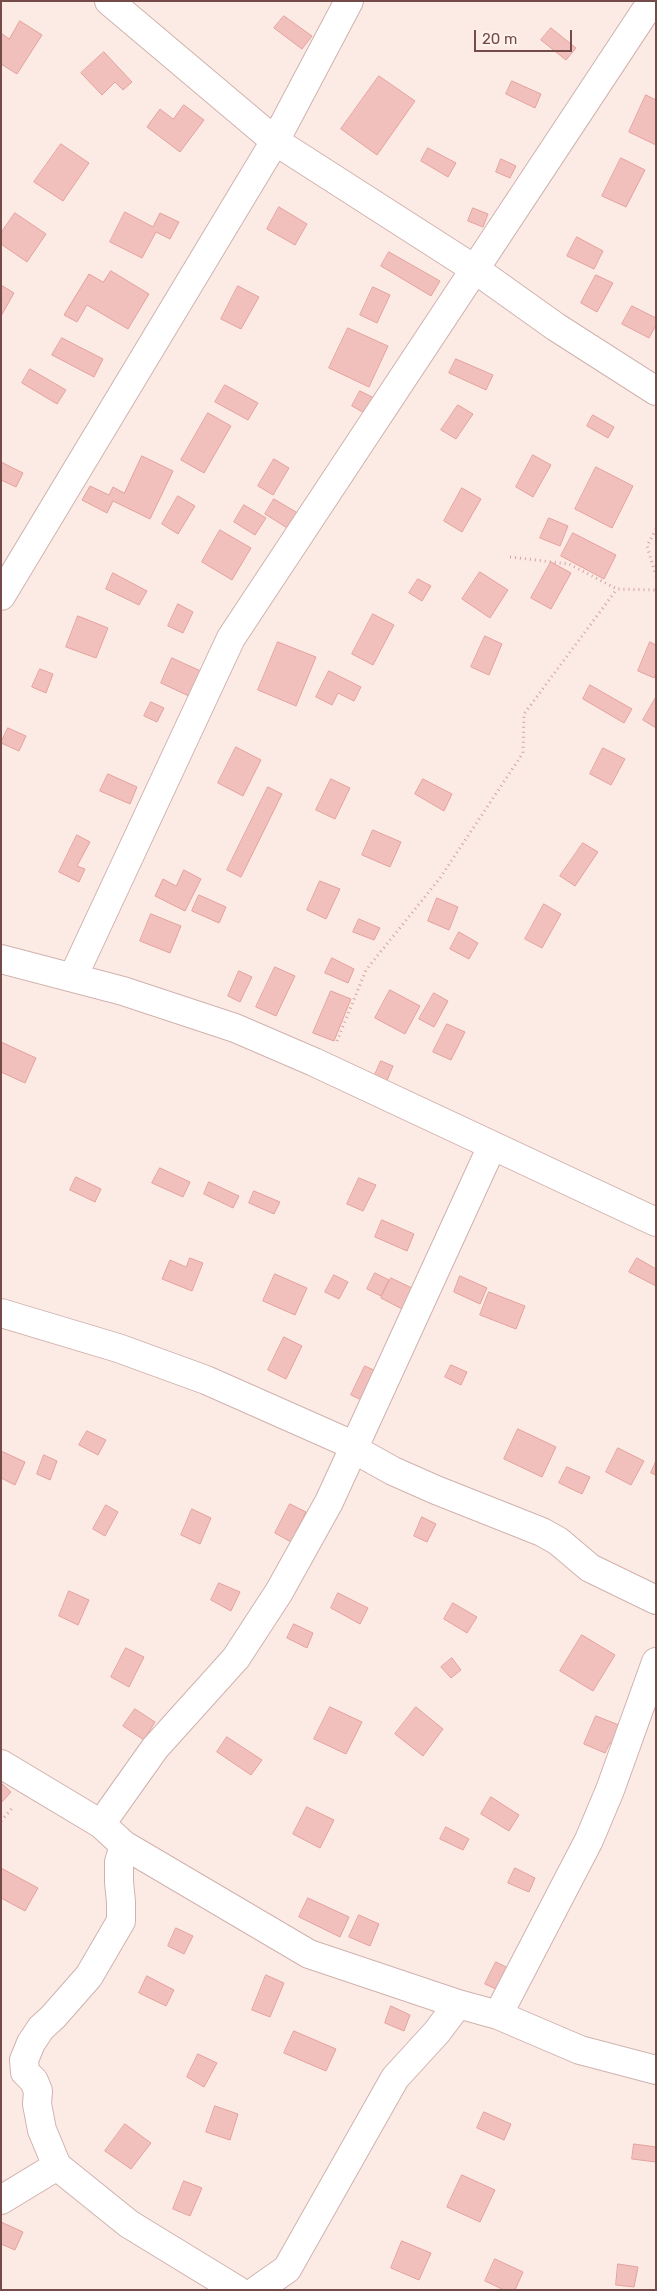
<!DOCTYPE html>
<style>
body{margin:0}
#map{position:relative;width:657px;height:2291px;overflow:hidden;background:#fcebe5;font-family:Rubik,sans-serif}
canvas{display:block}
.frame{position:absolute;inset:0;border:2px solid #754b4a;pointer-events:none}
.scale{position:absolute;left:474px;top:30px;width:98px;height:22px;box-sizing:border-box;border:2px solid #754b4a;border-top:0;padding-left:6px;font-size:15px;line-height:18px;white-space:nowrap;color:#754b4a;-webkit-text-stroke:4px #fff1eb;paint-order:stroke}
</style>
<div id="map">
<canvas width="657" height="2291"></canvas>
<div class="frame"></div>
<div class="scale">20 m</div>
</div>
<script>
const g = document.querySelector('canvas').getContext('2d');
g.lineJoin = 'round';
function fillPath(path, color) { g.fillStyle = color; g.fill(path, 'evenodd'); }
function trace(path, color, width, dash) { g.strokeStyle = color; g.lineWidth = width; g.lineCap = dash ? 'butt' : 'round'; g.setLineDash(dash || []); g.stroke(path); }
const building = new Path2D(`
 M 284,16 L 312,36 L 302,49 L 274,28 Z
 M 20,21 L 42,35 L 17,74 L 1,64 L 1,33 L 9,39 Z
 M 551,28 L 576,48 L 566,60 L 541,40 Z
 M 104,52 L 132,82 L 123,90 L 115,82 L 102,95 L 81,73 Z
 M 379,76 L 415,101 L 377,155 L 341,129 Z
 M 512,81 L 541,94 L 535,108 L 506,94 Z
 M 646,95 L 656,100 L 656,145 L 629,132 Z
 M 184,105 L 204,120 L 180,152 L 147,127 L 160,109 L 173,119 Z
 M 61,144 L 89,163 L 63,201 L 34,182 Z
 M 428,148 L 456,163 L 448,177 L 421,161 Z
 M 621,158 L 645,170 L 626,207 L 602,196 Z
 M 501,159 L 516,166 L 510,178 L 496,172 Z
 M 279,207 L 307,224 L 295,245 L 267,229 Z
 M 473,208 L 488,214 L 483,227 L 468,221 Z
 M 125,212 L 153,227 L 160,213 L 179,222 L 170,239 L 156,232 L 142,258 L 110,242 Z
 M 15,213 L 46,234 L 27,262 L 1,244 L 1,233 Z
 M 577,237 L 603,251 L 594,269 L 567,256 Z
 M 389,252 L 440,281 L 431,296 L 381,266 Z
 M 111,271 L 149,294 L 128,329 L 87,305 L 77,322 L 64,315 L 89,274 L 103,282 Z
 M 596,275 L 613,283 L 597,312 L 581,303 Z
 M 1,285 L 14,293 L 1,316 Z
 M 238,286 L 259,297 L 241,329 L 221,319 Z
 M 373,287 L 390,295 L 377,323 L 360,315 Z
 M 632,306 L 656,318 L 656,325 L 649,338 L 622,324 Z
 M 348,328 L 388,346 L 369,387 L 329,368 Z
 M 62,338 L 103,359 L 94,377 L 52,355 Z
 M 456,359 L 493,375 L 486,390 L 449,373 Z
 M 30,369 L 66,390 L 57,404 L 22,383 Z
 M 225,385 L 258,403 L 248,420 L 215,402 Z
 M 360,391 L 376,399 L 368,415 L 352,406 Z
 M 458,405 L 473,414 L 456,439 L 441,430 Z
 M 208,413 L 231,426 L 204,473 L 181,460 Z
 M 593,415 L 614,427 L 608,438 L 587,426 Z
 M 533,455 L 551,465 L 533,497 L 516,487 Z
 M 142,456 L 173,471 L 150,519 L 113,501 L 107,513 L 82,500 L 90,486 L 109,495 L 113,487 L 124,493 Z
 M 274,459 L 289,468 L 273,495 L 258,486 Z
 M 1,462 L 23,473 L 16,487 L 1,480 Z
 M 596,467 L 633,486 L 612,528 L 575,509 Z
 M 462,488 L 481,499 L 462,532 L 444,521 Z
 M 178,496 L 195,506 L 178,534 L 162,524 Z
 M 274,499 L 301,515 L 292,531 L 265,514 Z
 M 244,505 L 266,518 L 255,535 L 234,522 Z
 M 549,518 L 568,526 L 560,546 L 540,538 Z
 M 220,530 L 251,548 L 232,580 L 202,562 Z
 M 573,533 L 616,555 L 604,579 L 561,556 Z
 M 551,562 L 571,573 L 551,609 L 531,598 Z
 M 480,572 L 508,590 L 490,618 L 462,599 Z
 M 113,573 L 147,591 L 139,605 L 106,589 Z
 M 418,579 L 431,586 L 422,601 L 409,593 Z
 M 178,604 L 193,612 L 183,633 L 168,626 Z
 M 373,614 L 394,625 L 373,665 L 352,654 Z
 M 78,616 L 108,628 L 96,658 L 66,647 Z
 M 485,636 L 502,644 L 489,675 L 471,667 Z
 M 278,642 L 316,657 L 296,706 L 258,690 Z
 M 650,642 L 656,645 L 656,673 L 654,678 L 638,671 Z
 M 172,658 L 205,673 L 193,698 L 161,683 Z
 M 40,669 L 53,674 L 46,693 L 32,687 Z
 M 329,671 L 361,687 L 354,701 L 338,693 L 332,705 L 316,697 Z
 M 590,685 L 632,709 L 624,723 L 583,699 Z
 M 656,697 L 656,728 L 643,720 Z
 M 151,702 L 164,708 L 157,722 L 144,716 Z
 M 8,728 L 26,736 L 19,751 L 1,743 Z
 M 236,747 L 261,760 L 243,796 L 218,783 Z
 M 603,748 L 625,759 L 611,785 L 590,774 Z
 M 108,774 L 137,787 L 130,804 L 100,791 Z
 M 331,779 L 350,788 L 335,819 L 316,810 Z
 M 423,779 L 452,794 L 444,811 L 415,794 Z
 M 268,787 L 282,794 L 241,877 L 227,870 Z
 M 373,830 L 401,842 L 390,867 L 362,855 Z
 M 77,835 L 90,842 L 77,866 L 85,869 L 79,882 L 59,872 Z
 M 583,843 L 598,852 L 575,886 L 560,876 Z
 M 184,870 L 201,879 L 185,911 L 155,896 L 163,879 L 176,886 Z
 M 320,881 L 340,889 L 326,919 L 307,910 Z
 M 199,895 L 226,907 L 219,923 L 192,911 Z
 M 437,898 L 458,907 L 449,930 L 428,921 Z
 M 544,904 L 561,914 L 542,948 L 525,939 Z
 M 151,914 L 181,926 L 170,953 L 140,941 Z
 M 359,919 L 380,928 L 374,940 L 353,932 Z
 M 459,932 L 478,943 L 469,959 L 450,949 Z
 M 332,958 L 354,969 L 348,983 L 325,973 Z
 M 275,967 L 295,976 L 276,1016 L 256,1007 Z
 M 239,971 L 252,977 L 240,1002 L 228,996 Z
 M 390,990 L 420,1006 L 405,1034 L 375,1018 Z
 M 331,991 L 351,999 L 334,1041 L 313,1033 Z
 M 434,993 L 448,1001 L 434,1027 L 419,1019 Z
 M 447,1024 L 465,1032 L 451,1060 L 433,1052 Z
 M 1,1042 L 36,1058 L 25,1083 L 1,1072 Z
 M 381,1061 L 393,1066 L 386,1083 L 374,1077 Z
 M 160,1168 L 190,1182 L 183,1197 L 152,1183 Z
 M 76,1177 L 101,1189 L 95,1202 L 70,1190 Z
 M 359,1178 L 376,1185 L 363,1211 L 347,1204 Z
 M 209,1182 L 239,1196 L 233,1208 L 204,1194 Z
 M 254,1191 L 280,1202 L 274,1214 L 249,1203 Z
 M 382,1220 L 414,1234 L 407,1251 L 375,1237 Z
 M 190,1258 L 203,1263 L 192,1291 L 162,1279 L 170,1260 L 186,1267 Z
 M 637,1258 L 656,1269 L 656,1286 L 629,1272 Z
 M 375,1273 L 389,1280 L 381,1296 L 367,1289 Z
 M 275,1274 L 307,1288 L 295,1315 L 263,1301 Z
 M 334,1275 L 348,1282 L 339,1299 L 325,1292 Z
 M 460,1276 L 487,1288 L 480,1304 L 454,1292 Z
 M 391,1278 L 416,1290 L 406,1311 L 381,1298 Z
 M 489,1292 L 525,1306 L 516,1329 L 480,1315 Z
 M 284,1337 L 302,1346 L 286,1379 L 268,1370 Z
 M 451,1365 L 467,1372 L 461,1385 L 445,1377 Z
 M 365,1366 L 382,1374 L 368,1403 L 351,1395 Z
 M 518,1429 L 556,1447 L 542,1477 L 504,1459 Z
 M 87,1431 L 106,1440 L 98,1455 L 79,1445 Z
 M 618,1448 L 644,1461 L 631,1485 L 606,1472 Z
 M 1,1451 L 25,1462 L 15,1485 L 1,1478 Z
 M 44,1455 L 57,1461 L 50,1480 L 37,1474 Z
 M 656,1461 L 656,1475 L 651,1473 Z
 M 567,1467 L 590,1477 L 582,1494 L 559,1483 Z
 M 290,1504 L 306,1512 L 291,1542 L 275,1533 Z
 M 106,1505 L 118,1512 L 105,1536 L 93,1529 Z
 M 192,1509 L 211,1518 L 200,1544 L 181,1535 Z
 M 422,1517 L 436,1524 L 427,1542 L 414,1536 Z
 M 219,1583 L 240,1592 L 231,1611 L 211,1600 Z
 M 69,1591 L 89,1600 L 78,1625 L 59,1616 Z
 M 338,1593 L 368,1608 L 360,1624 L 331,1608 Z
 M 453,1603 L 477,1617 L 467,1633 L 444,1619 Z
 M 294,1624 L 313,1633 L 307,1648 L 287,1638 Z
 M 582,1635 L 615,1655 L 593,1691 L 560,1671 Z
 M 126,1648 L 144,1657 L 129,1687 L 111,1677 Z
 M 452,1658 L 461,1670 L 451,1678 L 441,1667 Z
 M 330,1707 L 362,1722 L 346,1754 L 314,1739 Z
 M 416,1707 L 443,1729 L 423,1756 L 395,1734 Z
 M 135,1709 L 155,1722 L 144,1740 L 123,1726 Z
 M 596,1716 L 619,1725 L 614,1737 L 622,1740 L 619,1746 L 610,1743 L 605,1753 L 584,1744 Z
 M 227,1737 L 262,1760 L 251,1775 L 217,1752 Z
 M 1,1783 L 11,1792 L 1,1803 Z
 M 491,1797 L 519,1815 L 509,1831 L 481,1814 Z
 M 307,1807 L 334,1820 L 320,1848 L 293,1834 Z
 M 446,1827 L 469,1839 L 463,1850 L 440,1839 Z
 M 1,1868 L 38,1888 L 25,1911 L 1,1898 Z
 M 515,1868 L 535,1878 L 529,1892 L 508,1883 Z
 M 308,1898 L 349,1917 L 340,1937 L 299,1917 Z
 M 359,1915 L 379,1924 L 370,1946 L 349,1937 Z
 M 176,1928 L 193,1936 L 184,1954 L 168,1946 Z
 M 496,1962 L 510,1969 L 500,1991 L 485,1984 Z
 M 266,1975 L 284,1983 L 270,2017 L 252,2010 Z
 M 147,1976 L 174,1990 L 166,2006 L 139,1993 Z
 M 391,2006 L 410,2015 L 404,2031 L 385,2023 Z
 M 294,2031 L 336,2049 L 326,2071 L 284,2053 Z
 M 198,2054 L 217,2063 L 204,2087 L 187,2077 Z
 M 215,2106 L 238,2114 L 230,2140 L 206,2132 Z
 M 484,2112 L 511,2124 L 504,2140 L 477,2128 Z
 M 125,2124 L 151,2143 L 131,2169 L 105,2151 Z
 M 634,2144 L 656,2147 L 656,2162 L 632,2159 Z
 M 462,2175 L 495,2190 L 480,2222 L 447,2207 Z
 M 184,2181 L 202,2188 L 190,2216 L 173,2209 Z
 M 1,2222 L 23,2232 L 15,2250 L 1,2244 Z
 M 402,2241 L 431,2253 L 419,2280 L 391,2268 Z
 M 495,2259 L 523,2272 L 515,2290 L 504,2290 L 485,2281 Z
 M 618,2264 L 638,2267 L 634,2287 L 616,2285 Z`);
fillPath(building, '#f1c0bc');
trace(building, '#e4a19d', 1);
const minor = new Path2D(`
 M 109,1 L 275,141 L 476,270 L 556,327 L 656,391
 M 1,596 L 275,141 L 349,1
 M 1,959 L 123,991 L 235,1028 L 314,1062 L 656,1222
 M 73,977 L 231,638 L 652,1
 M 1,1313 L 118,1348 L 206,1380 L 355,1446 L 359,1452 L 393,1471 L 436,1490 L 542,1532 L 558,1541 L 590,1568 L 656,1600
 M 1,1764 L 101,1824 L 124,1845 L 309,1954 L 458,2004 L 498,2015 L 580,2050 L 656,2070
 M 101,1824 L 155,1748 L 236,1658 L 279,1592 L 329,1502 L 492,1146
 M 124,1845 L 119,1862 L 119,1882 L 121,1902 L 121,1921 L 89,1976 L 53,2017 L 41,2028 L 31,2043 L 24,2060 L 25,2072 L 34,2081 L 38,2091 L 37,2104 L 42,2130 L 57,2166 L 129,2224 L 237,2290
 M 498,2015 L 589,1840 L 610,1790 L 656,1662
 M 1,2200 L 57,2166
 M 257,2290 L 287,2269 L 395,2078 L 437,2032 L 458,2004`);
trace(minor, '#d0b2ae', 30);
trace(new Path2D(`
 M 656,529 L 647,546 L 656,576
 M 510,557 L 569,564 L 617,589 L 656,590
 M 337,1041 L 366,970 L 440,878 L 523,753 L 524,714 L 617,589
 M 1,1821 L 14,1806`), '#d6a3a0', 3, [1, 4]);
trace(minor, '#fff', 28);
</script>
